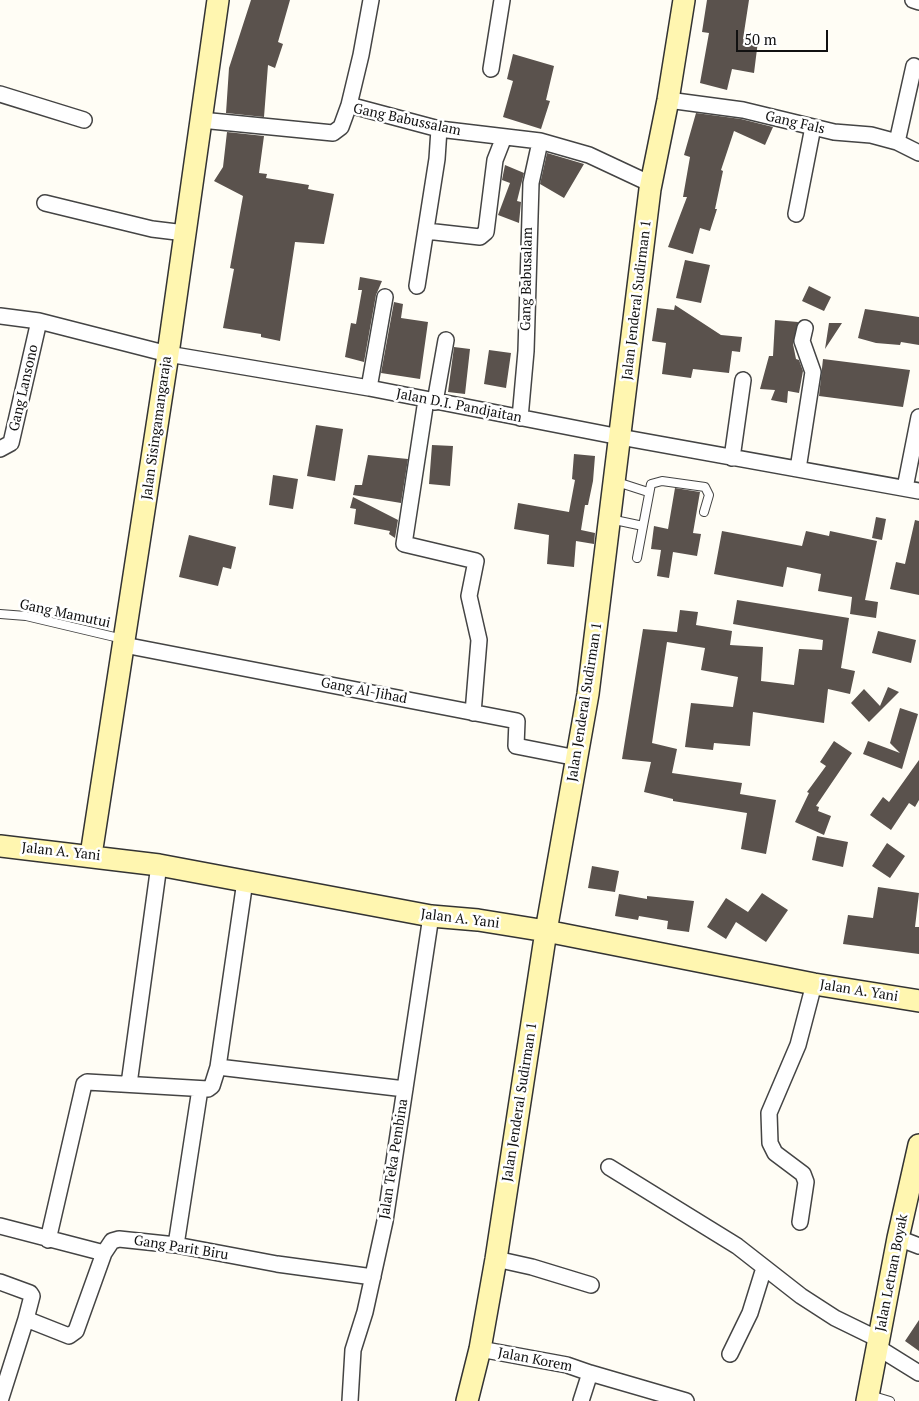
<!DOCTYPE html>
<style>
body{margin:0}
#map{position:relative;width:919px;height:1401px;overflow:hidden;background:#fffdf5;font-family:"PT Serif",serif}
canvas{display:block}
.scale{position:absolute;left:736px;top:30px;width:92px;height:22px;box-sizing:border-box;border:2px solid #111;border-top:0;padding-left:6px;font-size:15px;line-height:18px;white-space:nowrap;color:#111;-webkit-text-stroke:4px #fff;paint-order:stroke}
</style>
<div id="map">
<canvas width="919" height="1401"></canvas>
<div class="scale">50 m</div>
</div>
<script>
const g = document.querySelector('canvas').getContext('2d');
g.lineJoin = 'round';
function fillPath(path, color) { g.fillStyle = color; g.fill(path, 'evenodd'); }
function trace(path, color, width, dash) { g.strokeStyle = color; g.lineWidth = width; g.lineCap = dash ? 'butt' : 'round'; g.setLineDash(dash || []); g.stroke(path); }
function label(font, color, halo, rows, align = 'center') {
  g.font = font + ' "PT Serif",serif'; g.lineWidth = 5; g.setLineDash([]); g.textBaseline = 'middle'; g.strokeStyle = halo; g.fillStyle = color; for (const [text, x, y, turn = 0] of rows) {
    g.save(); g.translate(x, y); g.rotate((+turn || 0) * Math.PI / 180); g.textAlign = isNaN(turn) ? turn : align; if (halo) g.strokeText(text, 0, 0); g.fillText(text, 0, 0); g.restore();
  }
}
fillPath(new Path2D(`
 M 251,0 L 290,0 L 278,42 L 283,44 L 275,68 L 268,65 L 264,117 L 226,113 L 229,68 Z
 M 707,0 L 749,0 L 743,39 L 758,41 L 754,73 L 732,69 L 727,90 L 700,83 L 709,33 L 702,32 Z
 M 513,54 L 554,66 L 546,100 L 550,101 L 541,129 L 503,117 L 513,81 L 507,79 Z
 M 696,113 L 741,119 L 773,127 L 765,145 L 734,131 L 721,170 L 723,171 L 715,209 L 717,209 L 710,231 L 700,228 L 693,254 L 668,247 L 687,197 L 683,197 L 690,157 L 684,155 Z
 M 227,132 L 264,136 L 259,173 L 267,174 L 266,178 L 309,185 L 308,189 L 334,194 L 324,244 L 295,242 L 280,341 L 261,337 L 261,334 L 223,328 L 234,269 L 230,268 L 243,196 L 214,181 L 223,167 Z
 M 547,153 L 584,164 L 564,198 L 540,184 Z
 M 505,165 L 524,173 L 517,201 L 521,202 L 519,223 L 498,215 L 510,183 L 502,180 Z
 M 685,260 L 710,265 L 701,303 L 676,298 Z
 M 360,277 L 382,281 L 376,295 L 364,362 L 345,357 L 351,323 L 356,324 L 362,290 L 358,290 Z
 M 809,286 L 831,297 L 824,311 L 802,301 Z
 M 394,302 L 403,304 L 401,318 L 428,322 L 420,379 L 381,373 Z
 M 675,305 L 721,335 L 742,337 L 740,352 L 732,351 L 729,373 L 693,369 L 691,378 L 662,374 L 666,343 L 652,341 L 657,308 L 674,310 Z
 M 865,309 L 919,317 L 919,345 L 901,342 L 900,345 L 876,343 L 858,338 Z
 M 775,320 L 798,322 L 793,344 L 796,359 L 799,360 L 803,371 L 799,393 L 788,391 L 787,403 L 771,400 L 775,390 L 760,389 L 769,356 L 773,356 Z
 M 829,323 L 842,323 L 825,349 Z
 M 454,347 L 470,349 L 465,394 L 448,392 Z
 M 489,350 L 511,353 L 506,388 L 484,384 Z
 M 823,359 L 910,370 L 903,407 L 819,396 Z
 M 316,425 L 343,429 L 335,481 L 307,476 Z
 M 432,445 L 453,446 L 450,486 L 429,484 Z
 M 574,454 L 595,456 L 593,481 L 588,505 L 585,505 L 581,530 L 595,533 L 594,544 L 576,541 L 574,567 L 547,564 L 549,535 L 514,529 L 518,503 L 569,512 L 575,480 L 572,479 Z
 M 368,455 L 408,459 L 401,503 L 353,495 L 355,485 L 362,485 Z
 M 273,475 L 298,479 L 293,509 L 269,505 Z
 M 675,488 L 700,492 L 693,533 L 701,534 L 697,556 L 673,552 L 669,578 L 657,576 L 661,550 L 651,549 L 654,526 L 668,529 Z
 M 353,497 L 398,520 L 395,538 L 389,534 L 390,531 L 354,524 L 356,509 L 350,508 Z
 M 876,517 L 886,519 L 882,540 L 872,538 Z
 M 915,520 L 919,521 L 919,595 L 890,589 L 896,562 L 905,564 Z
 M 722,531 L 802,546 L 806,531 L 829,536 L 830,531 L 877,541 L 865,600 L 878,602 L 876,618 L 850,614 L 852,597 L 818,591 L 821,574 L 787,567 L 783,587 L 714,574 Z
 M 189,535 L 236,547 L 231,569 L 223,567 L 218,586 L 179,577 Z
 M 737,600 L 849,618 L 841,668 L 855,671 L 850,694 L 828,689 L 824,723 L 753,712 L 750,746 L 714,743 L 713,750 L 685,747 L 691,703 L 733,707 L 738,677 L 701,670 L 705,648 L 667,642 L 652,743 L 677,749 L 672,773 L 742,783 L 740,794 L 776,800 L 766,854 L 741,849 L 747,813 L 673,801 L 673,799 L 644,792 L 651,762 L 622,759 L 643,629 L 677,632 L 680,610 L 698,612 L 696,625 L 732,631 L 730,645 L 763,647 L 761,681 L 794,685 L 799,649 L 822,650 L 823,640 L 733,624 Z
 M 878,631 L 916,640 L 911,663 L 872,653 Z
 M 888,687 L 899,692 L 869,722 L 851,703 L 864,689 L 880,706 Z
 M 900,708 L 918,714 L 902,769 L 863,754 L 868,741 L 900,753 L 890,743 Z
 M 834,741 L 852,753 L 816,806 L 819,807 L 818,811 L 831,816 L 824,835 L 795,822 L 809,793 L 807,792 L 826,766 L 820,762 Z
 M 919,760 L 919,800 L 915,807 L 909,803 L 891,830 L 870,815 L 883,797 L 889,802 Z
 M 817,836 L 848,842 L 843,867 L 812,860 Z
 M 887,843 L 905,856 L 890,878 L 872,866 Z
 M 592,866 L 619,871 L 615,892 L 588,888 Z
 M 878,887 L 919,893 L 915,927 L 919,927 L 919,954 L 843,944 L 848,915 L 873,918 Z
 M 762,893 L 788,910 L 766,942 L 736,922 L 726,939 L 707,927 L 726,898 L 748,912 Z
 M 619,894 L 647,899 L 647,896 L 694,901 L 689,932 L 667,929 L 668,921 L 639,916 L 638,920 L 615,916 Z
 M 919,1320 L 919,1351 L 905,1341 Z`), '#5a524d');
const lane = new Path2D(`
 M 617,482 L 648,492
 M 610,519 L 643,526 L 651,484 L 662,481 L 705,487 L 709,495 L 704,512
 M 637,558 L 643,526
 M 0,614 L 26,616 L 123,639
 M 870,1395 L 890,1401`);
const street = new Path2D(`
 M 913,0 L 919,2
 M 491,69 L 502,0
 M 0,94 L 84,120
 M 668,100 L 743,110 L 834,132 L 871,135 L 897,142 L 919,153
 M 349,105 L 361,55 L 371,0
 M 201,120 L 333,133 L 341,127 L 349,105 L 439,129 L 540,141 L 589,155 L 651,184
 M 897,142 L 914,66
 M 45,203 L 152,229 L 185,233
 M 796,214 L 813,127
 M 426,231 L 480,237 L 486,232 L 495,160 L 504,137
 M 417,286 L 437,159 L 439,129
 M 0,316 L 39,321 L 168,354 L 369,388 L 620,437 L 919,491
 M 369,388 L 385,297
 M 426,400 L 404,544 L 476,561 L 469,596 L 479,640 L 473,713
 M 435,402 L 446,340
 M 520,418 L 526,351 L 531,183 L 540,142
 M 0,449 L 11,443 L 39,321
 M 732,458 L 743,380
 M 798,469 L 813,372 L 802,341 L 805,328
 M 905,488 L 919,417
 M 124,645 L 517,721 L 516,746 L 577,758
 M 218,1067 L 405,1089
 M 129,1084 L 159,865
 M 609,1167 L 737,1246 L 801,1296 L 835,1318 L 878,1339
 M 800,1222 L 806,1182 L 803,1174 L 775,1153 L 770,1143 L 769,1113 L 798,1045 L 814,984
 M 0,1226 L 104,1253 L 112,1241 L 119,1239 L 176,1245 L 277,1264 L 373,1277
 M 898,1238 L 919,1246
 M 48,1240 L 84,1084 L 87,1082 L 208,1089 L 212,1086 L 218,1067 L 245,881
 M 176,1245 L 200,1089
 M 496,1259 L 532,1267 L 591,1285
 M 0,1282 L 30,1293 L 32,1296 L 26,1319
 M 877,1347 L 919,1373
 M 480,1349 L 567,1365 L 590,1373 L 581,1401
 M 730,1354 L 750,1313 L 764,1268
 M 590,1373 L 686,1401
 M 0,1401 L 26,1319 L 69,1336 L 76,1331 L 104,1253
 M 350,1401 L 353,1350 L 365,1312 L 385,1221 L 431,916`);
const secondary = new Path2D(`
 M 0,846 L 159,865 L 431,916 L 478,920 L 546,931 L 814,984 L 919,1001
 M 91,855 L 168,354 L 218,0
 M 467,1401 L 480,1349 L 496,1259 L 546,931 L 588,694 L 650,189 L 668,100 L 684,0
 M 867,1401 L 898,1238 L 919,1145`);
trace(lane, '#444', 10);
trace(street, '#444', 18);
trace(secondary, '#333', 24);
trace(lane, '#fff', 8);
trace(street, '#fff', 15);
trace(secondary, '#fff6b0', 21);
label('14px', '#111', '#fff', [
 ["Gang Babussalam",407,120,12],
 ["Gang Fals",795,123,13],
 ["Gang Babusalam",527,279,-89],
 ["Jalan Jenderal Sudirman 1",637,300,-83],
 ["Gang Lansono",24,388,-77],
 ["Jalan D.I. Pandjaitan",459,406,11],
 ["Jalan Sisingamangaraja",157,428,-82],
 ["Gang Mamutui",65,614,12],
 ["Gang Al-Jihad",364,691,11],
 ["Jalan Jenderal Sudirman 1",585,702,-81],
 ["Jalan A. Yani",61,852,6],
 ["Jalan A. Yani",460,919,7],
 ["Jalan A. Yani",859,991,9],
 ["Jalan Jenderal Sudirman 1",520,1102,-81],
 ["Jalan Teka Pembina",394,1159,-81],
 ["Gang Parit Biru",181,1248,9],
 ["Jalan Letnan Boyak",892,1273,-79],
 ["Jalan Korem",535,1360,11]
]);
</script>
